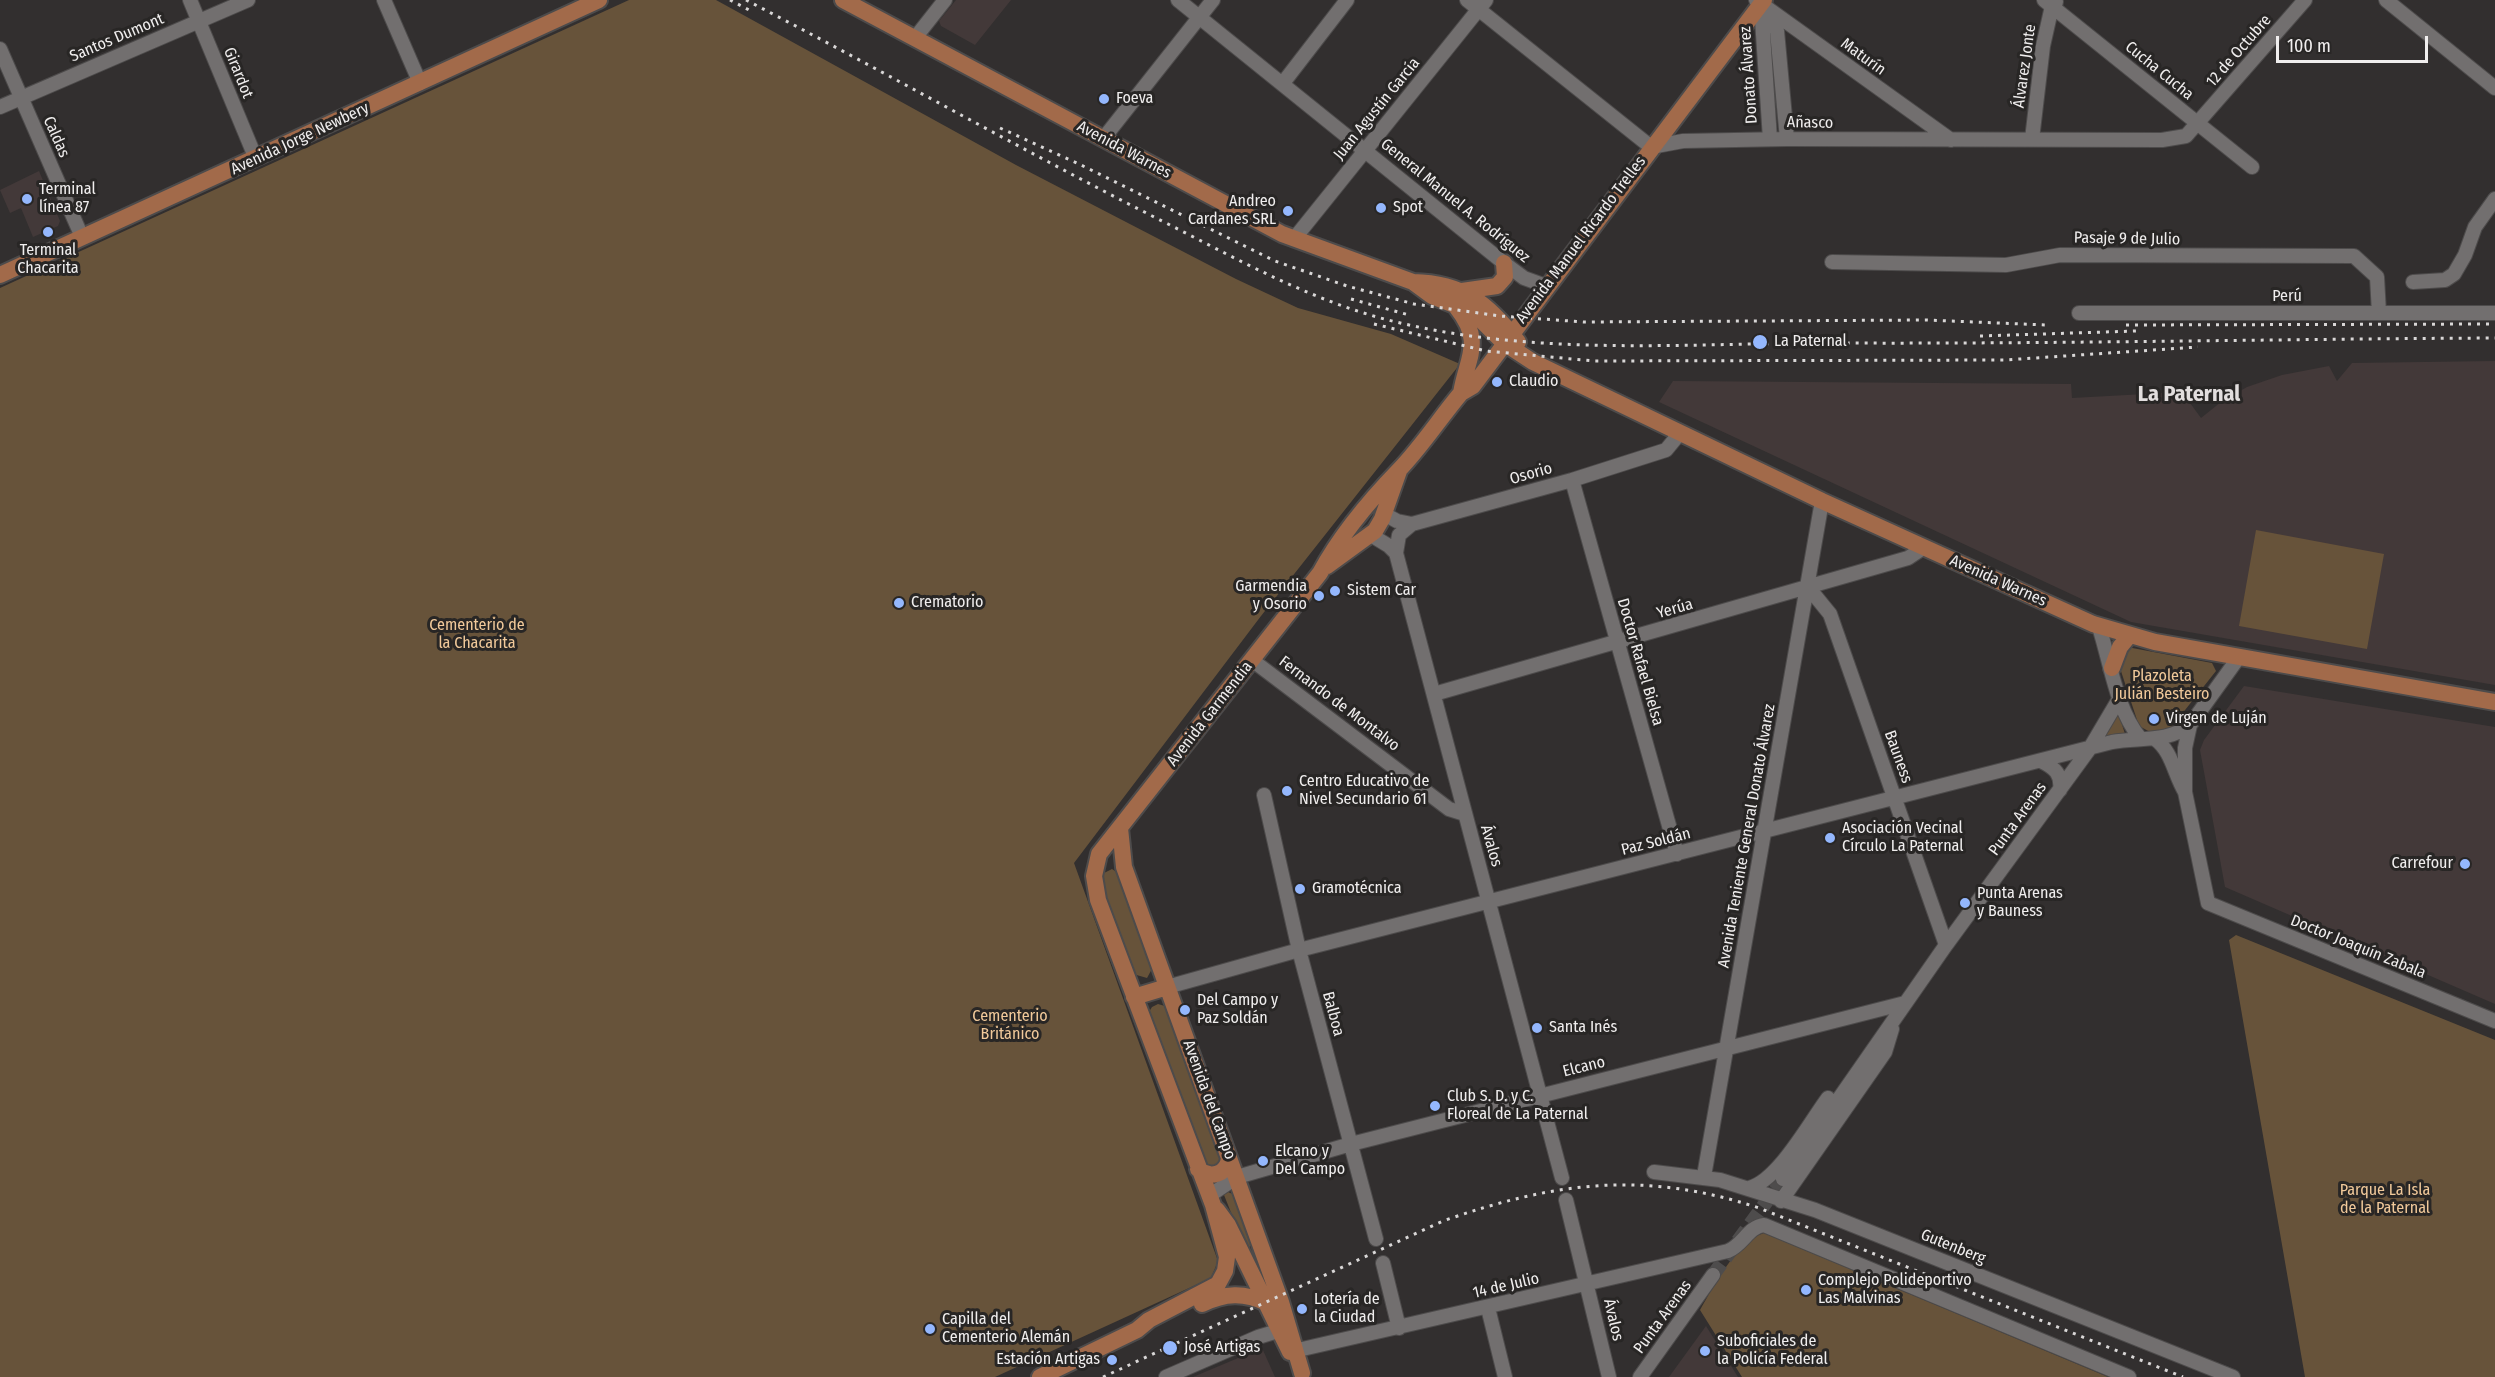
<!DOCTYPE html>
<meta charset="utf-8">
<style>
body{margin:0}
#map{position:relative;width:2495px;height:1377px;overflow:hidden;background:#322f2f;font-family:"Fira Sans Condensed",sans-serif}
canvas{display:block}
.scale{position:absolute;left:2276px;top:36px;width:152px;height:27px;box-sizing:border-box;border:3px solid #f0eeee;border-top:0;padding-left:8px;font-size:18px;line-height:21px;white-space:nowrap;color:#f0eeee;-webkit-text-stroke:4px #282625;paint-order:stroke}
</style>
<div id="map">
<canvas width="2495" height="1377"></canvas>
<div class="scale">100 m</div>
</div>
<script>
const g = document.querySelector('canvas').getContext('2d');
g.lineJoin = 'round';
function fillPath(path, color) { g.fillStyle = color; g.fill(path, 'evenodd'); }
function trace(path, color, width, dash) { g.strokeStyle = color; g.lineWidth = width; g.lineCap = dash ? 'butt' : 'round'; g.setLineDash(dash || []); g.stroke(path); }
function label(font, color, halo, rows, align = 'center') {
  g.font = font + ' "Fira Sans Condensed",sans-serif'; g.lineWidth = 6; g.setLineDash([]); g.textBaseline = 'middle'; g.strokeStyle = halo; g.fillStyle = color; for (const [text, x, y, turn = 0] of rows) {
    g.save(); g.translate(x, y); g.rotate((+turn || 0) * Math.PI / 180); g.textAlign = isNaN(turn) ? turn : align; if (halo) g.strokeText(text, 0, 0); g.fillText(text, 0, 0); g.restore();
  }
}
fillPath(new Path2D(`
 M 956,0 L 1011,0 L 975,45 L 941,26 L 939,21 Z
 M 39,171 L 60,221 L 58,226 L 33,237 L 21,208 L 10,213 L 0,190 Z
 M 2495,361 L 2495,685 L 2131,622 L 1659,402 L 1673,381 L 2071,384 L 2072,398 L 2182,392 L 2201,418 L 2221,402 L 2247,387 L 2282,375 L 2329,366 L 2337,381 L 2352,363 Z
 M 2244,686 L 2495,727 L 2495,1004 L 2225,887 L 2200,750 L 2204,740 Z
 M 1706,1326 L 1738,1377 L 1669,1377 Z
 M 1262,1348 L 1275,1377 L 1193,1377 Z`), '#433939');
fillPath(new Path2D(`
 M 629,0 L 716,0 L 1016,165 L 1236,279 L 1298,308 L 1391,334 L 1460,364 L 1261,616 L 1074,863 L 1218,1261 L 1211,1278 L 995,1377 L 0,1377 L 0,288 Z
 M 2256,530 L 2384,554 L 2367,649 L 2239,626 Z
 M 2127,647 L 2212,663 L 2216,671 L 2170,729 L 2154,734 L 2139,726 L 2119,665 Z
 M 2118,712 L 2125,734 L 2102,741 Z
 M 1112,869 L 1118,873 L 1153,967 L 1147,978 L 1133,974 L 1100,882 L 1102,874 Z
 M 2236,935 L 2495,1040 L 2495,1377 L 2305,1377 L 2229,940 Z
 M 1158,1004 L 1168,1007 L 1223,1158 L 1217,1167 L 1205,1167 L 1147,1015 L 1152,1007 Z
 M 1228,1192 L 1237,1196 L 1252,1235 L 1249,1251 L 1246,1250 L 1224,1195 Z
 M 1764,1233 L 1802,1249 L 2108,1377 L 1742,1377 L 1700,1310 C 1714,1286 1736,1242 1764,1233 Z`), '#67533a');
trace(new Path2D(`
 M 1713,1275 L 1783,1179`), '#4e4c4c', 14, [14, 7]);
const minor = new Path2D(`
 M 190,0 L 256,159
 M 384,0 L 420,83
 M 1178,0 L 1504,263 L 1524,278 L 1546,286
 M 1467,0 L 1651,147 L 1683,141 L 1787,139 L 2162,140 L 2186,136 L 2305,0
 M 1756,0 L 1951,140
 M 2044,0 L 2252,167
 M 2386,0 L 2495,88
 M 1761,4 L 1770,139
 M 1765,10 L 1777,31 L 1787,139
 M 915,38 L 945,0
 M 0,49 L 82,237
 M 1283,83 L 1347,0
 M 0,107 L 248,0
 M 1103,139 L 1213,0
 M 2032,139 L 2043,46 L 2052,6 L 2056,2
 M 1294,239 L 1486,0
 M 1832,262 L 2006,265 L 2060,255 L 2354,256 L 2377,277 L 2379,313
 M 2413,282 L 2445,280 L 2454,274 L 2465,255 L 2475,227 L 2495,199
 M 2079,313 L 2495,313
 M 1572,480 L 1677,854
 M 1384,514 L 1397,521 L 1412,524 L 1572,480 L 1666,450 L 1680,433
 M 1371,535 L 1389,546 L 1396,553 L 1562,1178
 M 1396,553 L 1399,535 L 1412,524
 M 1808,587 L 1830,614 L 1946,945
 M 2099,627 C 2111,664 2116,709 2140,738
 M 1252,660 L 1449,809 L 1465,814
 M 1434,694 L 1908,558 L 1923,548
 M 2155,739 C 2172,751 2174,774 2185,792 L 2208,903 L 2495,1021
 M 2041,761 C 2055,768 2062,774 2060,790
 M 2185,792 L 2185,748 L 2190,725 L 2239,657
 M 1264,795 L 1299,950 L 1376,1239
 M 1167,987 L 1299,950 L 2112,742 C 2139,737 2167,743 2190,725
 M 1654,1172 L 1720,1180 L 1815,1210 L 2233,1377
 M 1704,1176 L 1822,501
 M 1783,1179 L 1946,945 L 2090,748 L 2119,699
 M 1749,1188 C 1778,1181 1810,1122 1828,1098
 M 1209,1196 L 1237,1177 L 1351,1144 L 1905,1003
 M 1566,1200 L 1609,1377
 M 1781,1201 L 1885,1052 L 1892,1029
 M 1383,1263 L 1399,1328
 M 1488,1308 L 1505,1377
 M 1298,1350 L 1728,1251 C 1743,1245 1748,1227 1764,1225 L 2129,1377
 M 1166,1377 L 1258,1337 L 1278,1331
 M 1640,1377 L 1713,1275`);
const major = new Path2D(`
 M 843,0 L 1282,234 L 1413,282 L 1432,296 L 1467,310 L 1477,316 L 1504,343 L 1533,362 L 1822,501 L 2093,624 L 2155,642 L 2495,702
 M 0,275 L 599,0
 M 1413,282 C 1463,283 1488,303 1518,342
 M 1462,291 L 1497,286 L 1505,277 L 1504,263
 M 1457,308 C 1484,342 1467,357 1461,393
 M 1327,566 L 1375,531 L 1382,519 L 1399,471
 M 2112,668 L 2120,647 L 2129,636
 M 1120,828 L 1124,867 L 1281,1302 L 1302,1373
 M 1134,997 L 1167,987
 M 1198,1169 C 1210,1179 1226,1175 1229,1159
 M 1217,1210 L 1228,1225 L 1290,1352
 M 1202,1304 C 1225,1293 1244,1292 1267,1303
 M 1040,1377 L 1137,1330 L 1149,1320 L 1218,1284 L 1225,1271 L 1227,1257 L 1213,1205 L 1098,900 L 1094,876 L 1099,854 L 1320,573 C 1341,534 1369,501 1399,470 C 1422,446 1440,418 1461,393 L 1473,386 L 1764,0`);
trace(minor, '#4d4b4b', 16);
trace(major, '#4d4b4b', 20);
trace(minor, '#726f6f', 14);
trace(major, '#a26a4a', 16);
trace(new Path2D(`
 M 730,0 L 751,11
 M 746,0 C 887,73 1025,152 1168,224 C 1235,258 1303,296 1377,317 C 1525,358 1682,343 1834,343 C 2054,344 2275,339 2495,338
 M 1000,128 L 1077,163 L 1275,261 L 1347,286 L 1414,304 L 1500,316 L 1584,322 L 1925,320 L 2045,325
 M 1351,299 L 1409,315
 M 1374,324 L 1486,351 L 1594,361 L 2005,360 L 2198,347
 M 2126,325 L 2495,324
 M 1980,336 L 2136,331
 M 1103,1377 L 1443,1221 C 1554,1182 1645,1170 1759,1208 L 2183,1377`), '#d9d7d7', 3, [3, 6]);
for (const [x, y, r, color] of [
 [1104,99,6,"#94b7fd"],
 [27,199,6,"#94b7fd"],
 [1381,208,6,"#94b7fd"],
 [1288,211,6,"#94b7fd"],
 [48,232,6,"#94b7fd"],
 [1760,342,8,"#94b7fd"],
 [1497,382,6,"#94b7fd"],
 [1335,591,6,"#94b7fd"],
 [1319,596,6,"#94b7fd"],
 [899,603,6,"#94b7fd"],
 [2154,719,6,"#94b7fd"],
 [1287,791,6,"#94b7fd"],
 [1830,838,6,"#94b7fd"],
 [2465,864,6,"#94b7fd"],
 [1300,889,6,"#94b7fd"],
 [1965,903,6,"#94b7fd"],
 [1185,1010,6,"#94b7fd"],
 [1537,1028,6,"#94b7fd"],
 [1435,1106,6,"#94b7fd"],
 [1263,1161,6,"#94b7fd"],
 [1806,1290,6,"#94b7fd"],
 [1302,1309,6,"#94b7fd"],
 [930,1329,6,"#94b7fd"],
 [1170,1348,8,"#94b7fd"],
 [1705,1351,6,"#94b7fd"],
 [1112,1360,6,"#94b7fd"]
]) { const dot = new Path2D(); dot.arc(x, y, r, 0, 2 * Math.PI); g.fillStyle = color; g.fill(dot); trace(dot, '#282625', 2); }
label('16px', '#f0eeee', '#282625', [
 ["Santos Dumont",117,38,-23],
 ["12 de Octubre",2239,51,-49],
 ["Maturín",1863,57,36],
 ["Álvarez Jonte",2025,66,-82],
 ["Cucha Cucha",2159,71,39],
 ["Girardot",238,73,68],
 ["Donato Álvarez",1749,75,-94],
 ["Juan Agustín García",1377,109,-51],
 ["Añasco",1810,123,1],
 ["Caldas",56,137,66],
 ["Avenida Jorge Newbery",300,139,-25],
 ["Avenida Warnes",1124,150,28],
 ["General Manuel A. Rodríguez",1455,201,39],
 ["Pasaje 9 de Julio",2127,239,1],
 ["Avenida Manuel Ricardo Trelles",1581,240,-53],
 ["Perú",2287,297],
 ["Osorio",1531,474,-16],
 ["Avenida Warnes",1998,581,24],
 ["Yerúa",1675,609,-16],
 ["Doctor Rafael Bielsa",1640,662,74],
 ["Fernando de Montalvo",1339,704,37],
 ["Avenida Garmendia",1210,714,-52],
 ["Bauness",1898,757,70],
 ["Punta Arenas",2018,819,-54],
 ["Avenida Teniente General Donato Álvarez",1747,836,-80],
 ["Paz Soldán",1656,842,-14],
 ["Ávalos",1491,846,74],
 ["Doctor Joaquín Zabala",2358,947,22],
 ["Balboa",1333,1014,75],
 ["Elcano",1584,1067,-14],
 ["Avenida del Campo",1209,1100,70],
 ["Gutenberg",1953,1247,22],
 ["14 de Julio",1506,1286,-13],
 ["Punta Arenas",1663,1317,-54],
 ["Ávalos",1613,1320,77]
]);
label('16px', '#f0eeee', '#282625', [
 ["Foeva",1116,99],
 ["Terminal",39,190],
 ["línea 87",39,208],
 ["Andreo",1276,202,"right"],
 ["Cardanes SRL",1276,220,"right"],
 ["Spot",1393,208],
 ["Terminal",48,251,"center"],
 ["Chacarita",48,269,"center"],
 ["La Paternal",1774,342],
 ["Claudio",1509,382],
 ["Garmendia",1307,587,"right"],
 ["y Osorio",1307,605,"right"],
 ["Sistem Car",1347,591],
 ["Crematorio",911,603],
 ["Virgen de Luján",2166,719],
 ["Centro Educativo de",1299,782],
 ["Nivel Secundario 61",1299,800],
 ["Asociación Vecinal",1842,829],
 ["Círculo La Paternal",1842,847],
 ["Carrefour",2453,864,"right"],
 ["Gramotécnica",1312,889],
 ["Punta Arenas",1977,894],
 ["y Bauness",1977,912],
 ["Del Campo y",1197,1001],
 ["Paz Soldán",1197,1019],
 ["Santa Inés",1549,1028],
 ["Club S. D. y C.",1447,1097],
 ["Floreal de La Paternal",1447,1115],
 ["Elcano y",1275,1152],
 ["Del Campo",1275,1170],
 ["Complejo Polideportivo",1818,1281],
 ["Las Malvinas",1818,1299],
 ["Lotería de",1314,1300],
 ["la Ciudad",1314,1318],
 ["Capilla del",942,1320],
 ["Cementerio Alemán",942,1338],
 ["Suboficiales de",1717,1342],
 ["la Policía Federal",1717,1360],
 ["José Artigas",1184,1348],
 ["Estación Artigas",1100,1360,"right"]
], 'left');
label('16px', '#f1c99a', '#282625', [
 ["Cementerio de",477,626],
 ["la Chacarita",477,644],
 ["Plazoleta",2162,677],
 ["Julián Besteiro",2162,695],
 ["Cementerio",1010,1017],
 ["Británico",1010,1035],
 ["Parque La Isla",2385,1191],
 ["de la Paternal",2385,1209]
]);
label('bold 22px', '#e2dede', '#282625', [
 ["La Paternal",2189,395]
]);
</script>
